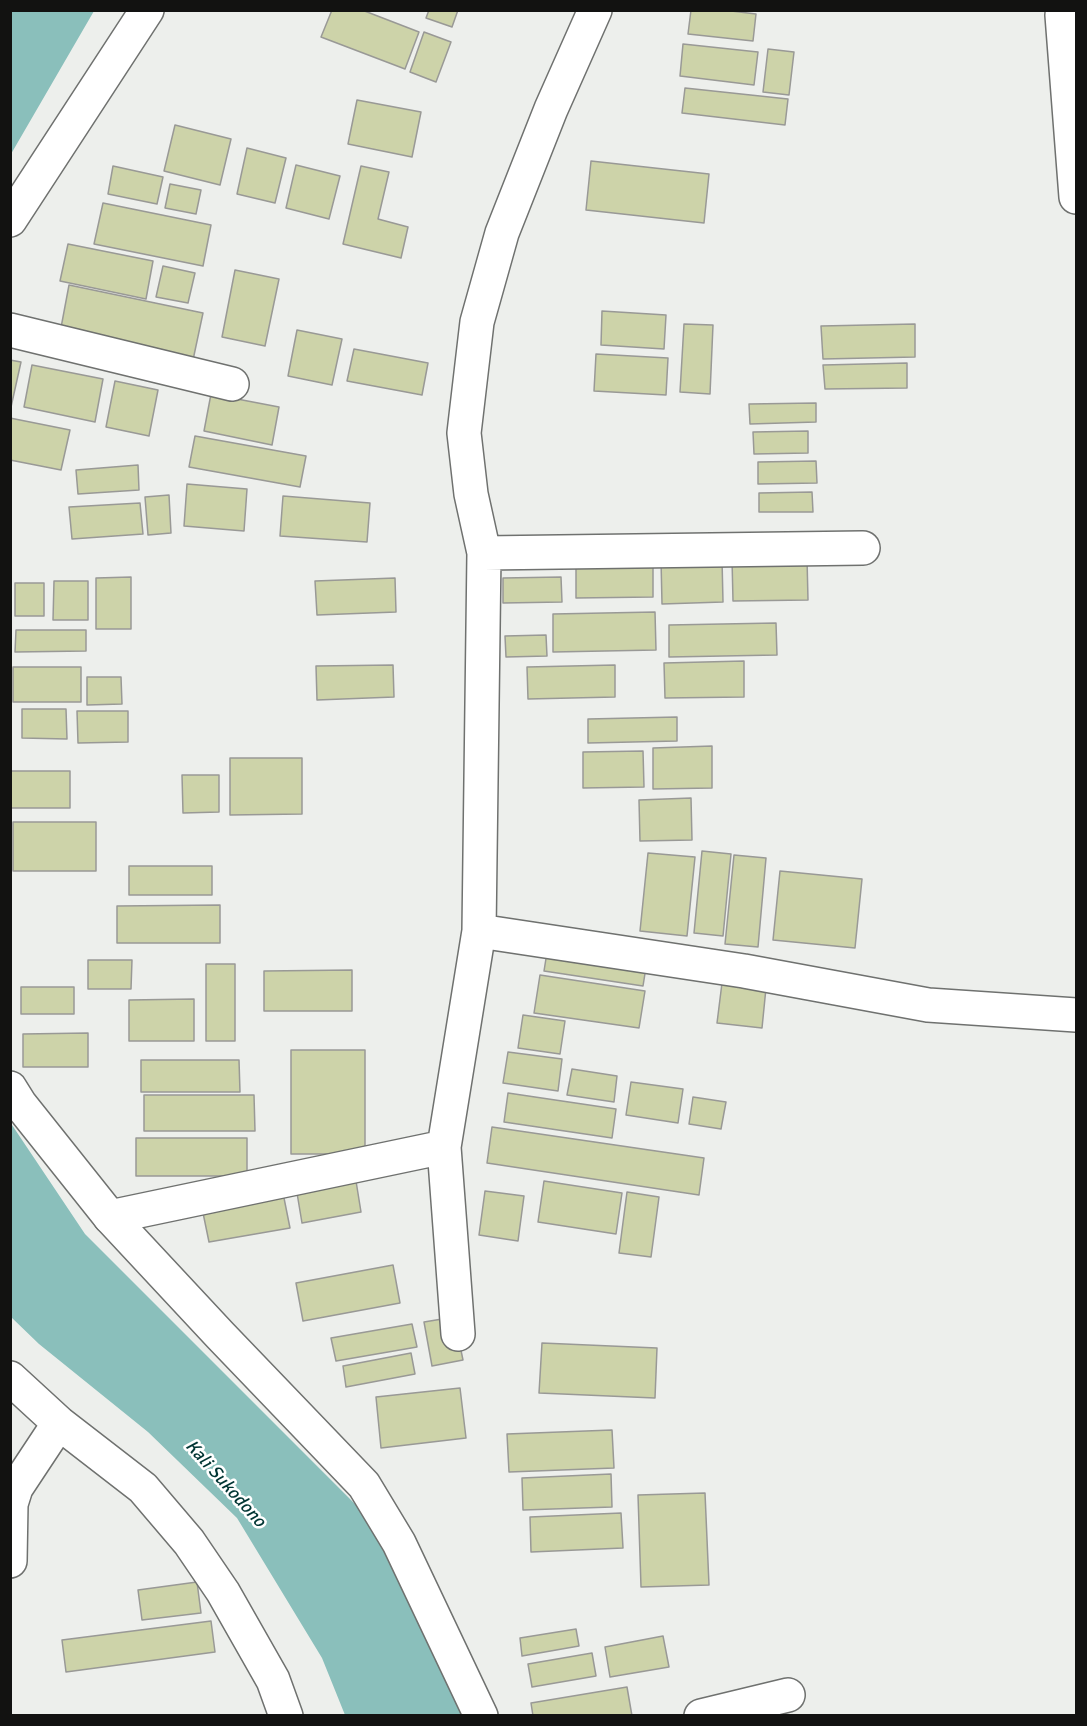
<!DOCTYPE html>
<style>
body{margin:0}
#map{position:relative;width:1087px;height:1726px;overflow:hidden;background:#edefec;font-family:Signika,sans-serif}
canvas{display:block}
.frame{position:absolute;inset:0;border:12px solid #121211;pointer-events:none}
</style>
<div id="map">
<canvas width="1087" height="1726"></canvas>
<div class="frame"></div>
</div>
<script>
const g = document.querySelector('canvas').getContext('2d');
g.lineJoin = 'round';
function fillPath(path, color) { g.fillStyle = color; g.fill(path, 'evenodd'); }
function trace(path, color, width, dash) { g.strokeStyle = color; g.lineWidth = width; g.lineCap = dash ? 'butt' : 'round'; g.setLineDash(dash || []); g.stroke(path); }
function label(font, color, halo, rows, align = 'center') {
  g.font = font + ' Signika,sans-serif'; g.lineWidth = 5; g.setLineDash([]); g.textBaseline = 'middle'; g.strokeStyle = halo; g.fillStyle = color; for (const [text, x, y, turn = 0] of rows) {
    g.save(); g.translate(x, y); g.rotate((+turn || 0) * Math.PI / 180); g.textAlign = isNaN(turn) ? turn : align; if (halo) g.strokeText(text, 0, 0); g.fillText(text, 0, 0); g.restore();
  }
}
fillPath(new Path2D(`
 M 11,10 L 94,11 L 11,154 L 10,11 Z
 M 10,1122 L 85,1234 L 382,1531 L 474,1715 L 345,1715 L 322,1658 L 237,1518 L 148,1432 L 39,1344 L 11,1317 Z`), '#8abfbb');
const building = new Path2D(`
 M 332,10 L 362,10 L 419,32 L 405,69 L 321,37 Z
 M 429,10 L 458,10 L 452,27 L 426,18 Z
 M 691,10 L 723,10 L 756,14 L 753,41 L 688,34 Z
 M 424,32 L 451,42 L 436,82 L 410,72 Z
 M 683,44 L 758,52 L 754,85 L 680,76 Z
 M 768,49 L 794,52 L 789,95 L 763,92 Z
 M 685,88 L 788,99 L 785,125 L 682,113 Z
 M 357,100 L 421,112 L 412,157 L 348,144 Z
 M 175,125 L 231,139 L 220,185 L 164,171 Z
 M 247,148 L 286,158 L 275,203 L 237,194 Z
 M 591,161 L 709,174 L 704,223 L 586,210 Z
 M 296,165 L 340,176 L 329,219 L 286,208 Z
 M 113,166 L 163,177 L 157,204 L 108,194 Z
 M 361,166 L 389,172 L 378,219 L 408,227 L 401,258 L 343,244 Z
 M 170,184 L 201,190 L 196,214 L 165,208 Z
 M 103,203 L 211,225 L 203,266 L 94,244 Z
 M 68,244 L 153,261 L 146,299 L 60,281 Z
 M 163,266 L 195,273 L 188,303 L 156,297 Z
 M 235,270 L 279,279 L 265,346 L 222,337 Z
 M 69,285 L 203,313 L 193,360 L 60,333 Z
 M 602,311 L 666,315 L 664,349 L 601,345 Z
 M 684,324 L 713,325 L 710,394 L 680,392 Z
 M 915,324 L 915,357 L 823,359 L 821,326 Z
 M 297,330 L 342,339 L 332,385 L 288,376 Z
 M 354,349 L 428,363 L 422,395 L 347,381 Z
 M 596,354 L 668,358 L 666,395 L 594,391 Z
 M 10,360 L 21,362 L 11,407 L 10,407 Z
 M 907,363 L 907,388 L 825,389 L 823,365 Z
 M 32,365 L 103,379 L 95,422 L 24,407 Z
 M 115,381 L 158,390 L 149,436 L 106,427 Z
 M 211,394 L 279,407 L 272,445 L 204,431 Z
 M 816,403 L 816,422 L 750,424 L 749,404 Z
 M 10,418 L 70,430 L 61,470 L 10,460 Z
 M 808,431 L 808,453 L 754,454 L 753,432 Z
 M 195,436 L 306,456 L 300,487 L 189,467 Z
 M 816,461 L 817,483 L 758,484 L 758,462 Z
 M 138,465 L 139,490 L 78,494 L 76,470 Z
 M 187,484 L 247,489 L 244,531 L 184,526 Z
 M 812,492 L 813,512 L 759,512 L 759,493 Z
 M 169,495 L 171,533 L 148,535 L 145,497 Z
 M 283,496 L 370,503 L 367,542 L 280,536 Z
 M 140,503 L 143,534 L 72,539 L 69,507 Z
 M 807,558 L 808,600 L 733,601 L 732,559 Z
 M 722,559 L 723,602 L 662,604 L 661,560 Z
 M 653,565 L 653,597 L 576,598 L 576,566 Z
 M 131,577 L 131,629 L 96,629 L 96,578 Z
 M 561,577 L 562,602 L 503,603 L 503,578 Z
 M 395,578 L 396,612 L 317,615 L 315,581 Z
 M 54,581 L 88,581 L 88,620 L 53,620 Z
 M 15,583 L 44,583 L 44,616 L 15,616 Z
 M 655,612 L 656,650 L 553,652 L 553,614 Z
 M 776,623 L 777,655 L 669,657 L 669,625 Z
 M 16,630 L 86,630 L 86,651 L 15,652 Z
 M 546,635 L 547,656 L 506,657 L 505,636 Z
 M 744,661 L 744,697 L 665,698 L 664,663 Z
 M 393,665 L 394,697 L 317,700 L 316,666 Z
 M 615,665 L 615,697 L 528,699 L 527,667 Z
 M 13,667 L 81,667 L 81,702 L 13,702 Z
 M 87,677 L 121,677 L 122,704 L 87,705 Z
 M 22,709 L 66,709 L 67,739 L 22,738 Z
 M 77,711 L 128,711 L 128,742 L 78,743 Z
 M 677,717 L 677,741 L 588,743 L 588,719 Z
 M 712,746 L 712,788 L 653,789 L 653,748 Z
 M 643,751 L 644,787 L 583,788 L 583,752 Z
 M 230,758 L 302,758 L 302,814 L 230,815 Z
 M 10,771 L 70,771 L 70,808 L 10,808 Z
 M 182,775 L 219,775 L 219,812 L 183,813 Z
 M 691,798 L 692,840 L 640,841 L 639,800 Z
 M 13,822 L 96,822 L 96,871 L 13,871 Z
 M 702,851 L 731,854 L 723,936 L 694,933 Z
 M 648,853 L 695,857 L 687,936 L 640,931 Z
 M 734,855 L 766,858 L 758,947 L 725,944 Z
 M 129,866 L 212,866 L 212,895 L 129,895 Z
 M 780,871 L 862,879 L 855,948 L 773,940 Z
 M 220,905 L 220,943 L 117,943 L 117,906 Z
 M 548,946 L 647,961 L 643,986 L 544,971 Z
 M 88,960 L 132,960 L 131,989 L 88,989 Z
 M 206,964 L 235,964 L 235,1041 L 206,1041 Z
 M 352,970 L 352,1011 L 264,1011 L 264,971 Z
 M 540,975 L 645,991 L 639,1028 L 534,1013 Z
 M 722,983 L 766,988 L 762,1028 L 717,1023 Z
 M 21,987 L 74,987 L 74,1014 L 21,1014 Z
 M 194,999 L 194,1041 L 129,1041 L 129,1000 Z
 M 523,1015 L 565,1021 L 560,1054 L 518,1048 Z
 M 88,1033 L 88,1067 L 23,1067 L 23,1034 Z
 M 291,1050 L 365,1050 L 365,1154 L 291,1154 Z
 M 508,1052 L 562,1059 L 558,1091 L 503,1083 Z
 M 141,1060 L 239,1060 L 240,1092 L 141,1092 Z
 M 572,1069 L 617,1076 L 614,1102 L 567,1095 Z
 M 631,1082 L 683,1089 L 678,1123 L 626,1115 Z
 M 508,1093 L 616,1109 L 612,1138 L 504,1122 Z
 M 144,1095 L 254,1095 L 255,1131 L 144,1131 Z
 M 693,1097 L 726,1102 L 721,1129 L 689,1124 Z
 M 492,1127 L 704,1158 L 699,1195 L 487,1163 Z
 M 136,1138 L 247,1138 L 247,1176 L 136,1176 Z
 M 356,1181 L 361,1212 L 302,1223 L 297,1193 Z
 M 544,1181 L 622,1193 L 616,1234 L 538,1222 Z
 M 485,1191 L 524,1196 L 518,1241 L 479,1235 Z
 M 627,1192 L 659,1197 L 651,1257 L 619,1253 Z
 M 283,1193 L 290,1228 L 209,1242 L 202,1208 Z
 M 393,1265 L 400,1303 L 303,1321 L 296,1283 Z
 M 454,1317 L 463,1360 L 432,1366 L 424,1322 Z
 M 412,1324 L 417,1347 L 336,1361 L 331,1338 Z
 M 542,1343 L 657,1348 L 655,1398 L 539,1393 Z
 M 411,1353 L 415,1374 L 346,1387 L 343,1366 Z
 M 460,1388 L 466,1438 L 381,1448 L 376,1397 Z
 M 612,1430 L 614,1468 L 509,1472 L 507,1434 Z
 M 611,1474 L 612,1507 L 523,1510 L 522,1478 Z
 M 705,1493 L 709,1585 L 641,1587 L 638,1495 Z
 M 621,1513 L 623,1548 L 531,1552 L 530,1517 Z
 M 197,1582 L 201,1613 L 142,1620 L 138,1590 Z
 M 211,1621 L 215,1652 L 66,1672 L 62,1640 Z
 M 576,1629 L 579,1646 L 522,1656 L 520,1638 Z
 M 663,1636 L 669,1667 L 610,1677 L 605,1647 Z
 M 592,1653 L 596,1676 L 532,1687 L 528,1664 Z
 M 627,1687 L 632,1716 L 533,1716 L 531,1703 Z`);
fillPath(building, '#cdd3a9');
trace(building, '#999996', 1.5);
const minor = new Path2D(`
 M 1062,15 L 1076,197
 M 10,330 L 232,384
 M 484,553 L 863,548
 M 479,931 L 744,971 L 928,1005 L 1076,1015
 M 110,1217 L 444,1147
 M 458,1334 L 444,1147 L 479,931 L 484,553 L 471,494 L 464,433 L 477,322 L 502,233 L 551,109 L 595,10
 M 10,1378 L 59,1423 L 143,1488 L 189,1542 L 223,1592 L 273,1680 L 286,1716
 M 10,1561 L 11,1504 L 16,1488 L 59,1423
 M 701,1716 L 788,1695`);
const secondary = new Path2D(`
 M 10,220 L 147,10
 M 10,1088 L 20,1104 L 110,1217 L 220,1335 L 364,1485 L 399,1543 L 481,1716`);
trace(minor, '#6f716f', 36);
trace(secondary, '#6f716f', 36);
trace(minor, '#fff', 33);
trace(secondary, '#fff', 33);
label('italic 18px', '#003533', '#fff', [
 ["Kali Sukodono",225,1484,48]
]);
</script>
